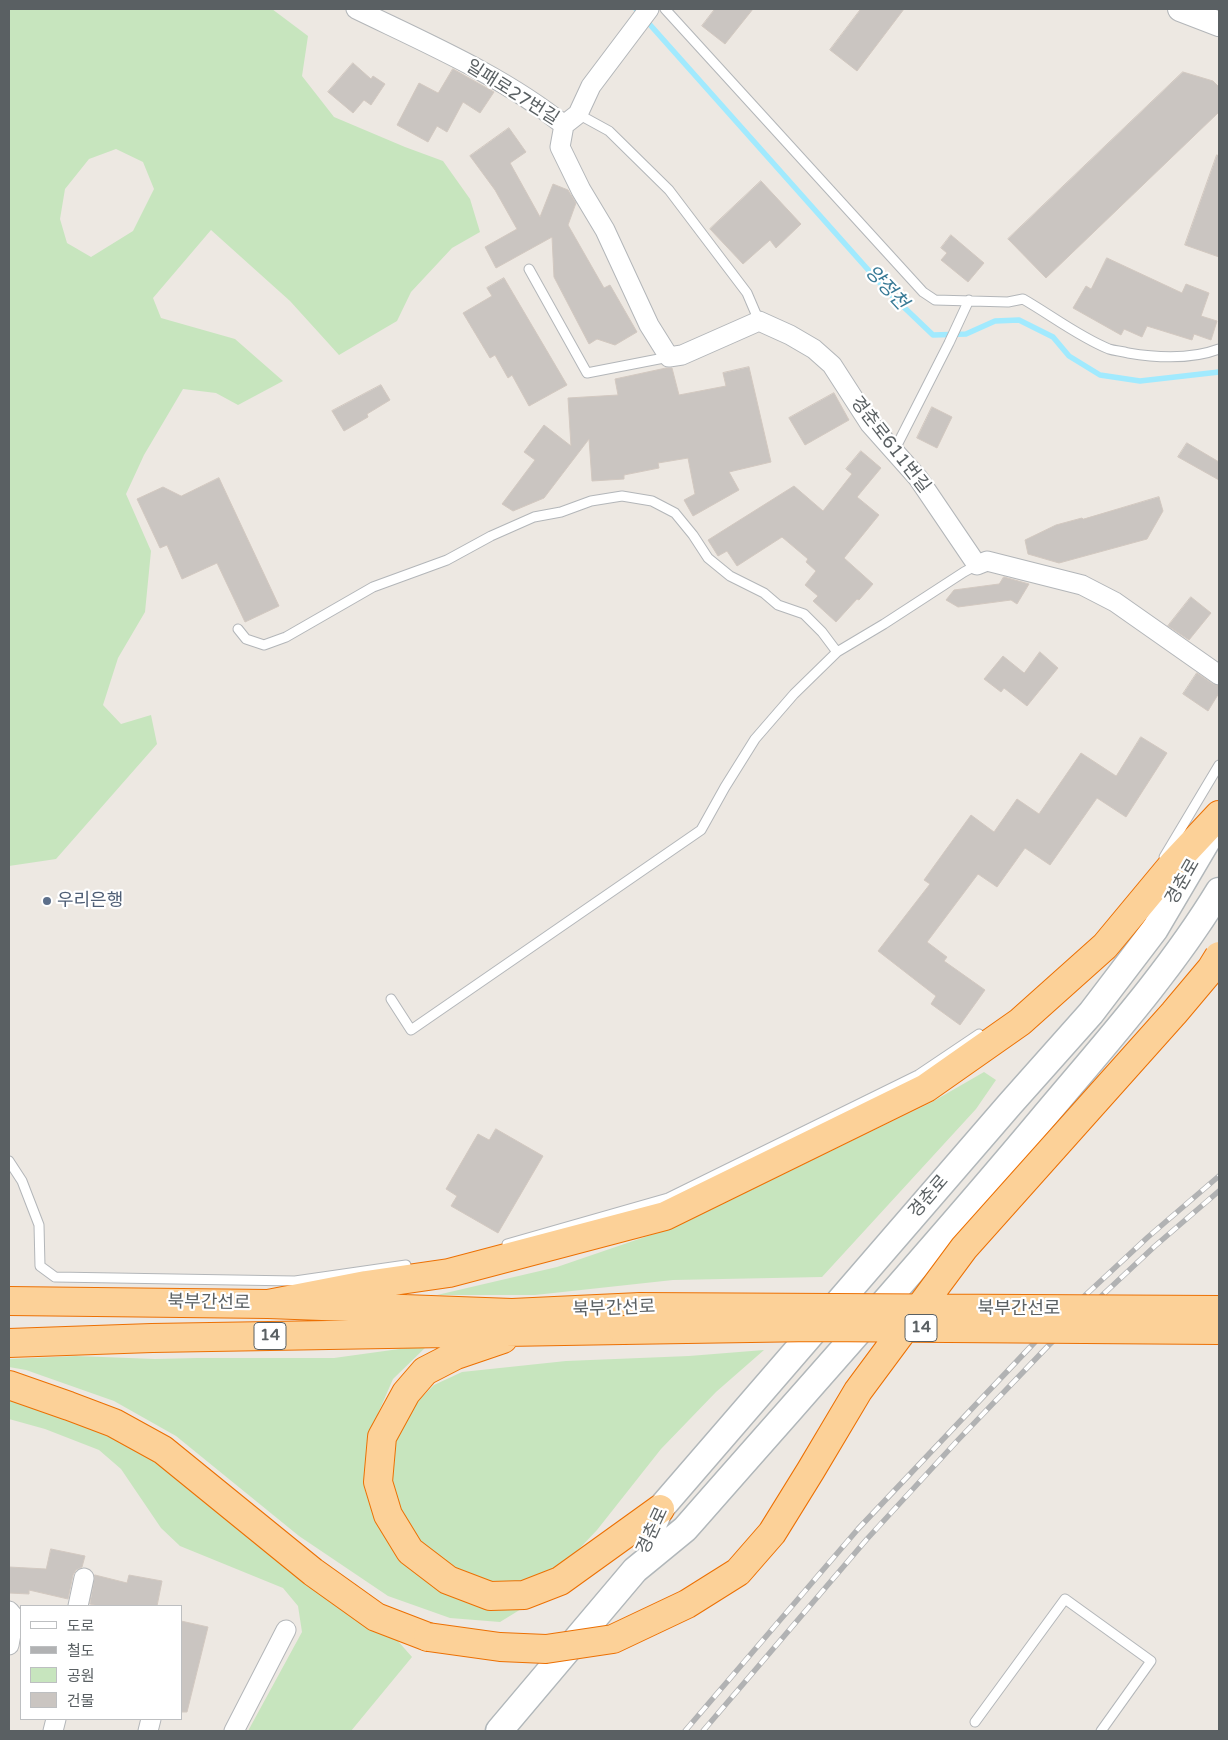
<!DOCTYPE html>
<meta charset="utf-8">
<style>
body{margin:0}
#map{position:relative;width:1228px;height:1740px;overflow:hidden;background:#ede8e2;font-family:"Varela Round","Noto Sans KR",sans-serif}
canvas{display:block}
.frame{position:absolute;inset:0;border:10px solid #5a6063;pointer-events:none}
.legend{position:absolute;left:20px;top:1605px;width:162px;height:115px;box-sizing:border-box;background:#fff;border:1px solid #bdbfc1;margin:0;padding:6px 9px;list-style:none;font-size:15px;color:#5a6063}
.legend li{display:flex;align-items:center;gap:10px;height:25px}
.legend b{width:25px;border:1px solid #bdbfc1}
</style>
<div id="map">
<canvas width="1228" height="1740"></canvas>
<div class="frame"></div>
<ul class="legend">
<li><b style="height:6px;background:#fff"></b>도로</li>
<li><b style="height:6px;background:#b1b2b3"></b>철도</li>
<li><b style="height:14px;background:#c7e5be"></b>공원</li>
<li><b style="height:14px;background:#cac5c1"></b>건물</li>
</ul>
</div>
<script>
const g = document.querySelector('canvas').getContext('2d');
g.lineJoin = 'round';
function fillPath(path, color) { g.fillStyle = color; g.fill(path, 'evenodd'); }
function trace(path, color, width, dash) { g.strokeStyle = color; g.lineWidth = width; g.lineCap = dash ? 'butt' : 'round'; g.setLineDash(dash || []); g.stroke(path); }
function label(font, color, halo, rows, align = 'center') {
  g.font = font + ' "Varela Round","Noto Sans KR",sans-serif'; g.lineWidth = 4.5; g.setLineDash([]); g.textBaseline = 'middle'; g.strokeStyle = halo; g.fillStyle = color; for (const [text, x, y, turn = 0] of rows) {
    g.save(); g.translate(x, y); g.rotate((+turn || 0) * Math.PI / 180); g.textAlign = isNaN(turn) ? turn : align; if (halo) g.strokeText(text, 0, 0); g.fillText(text, 0, 0); g.restore();
  }
}
fillPath(new Path2D(`
 M 9,9 L 272,9 L 308,36 L 302,76 L 334,117 L 405,147 L 443,161 L 470,199 L 480,232 L 452,248 L 411,292 L 397,321 L 339,355 L 290,301 L 211,230 L 153,298 L 161,318 L 235,339 L 283,381 L 238,405 L 216,393 L 183,389 L 144,455 L 126,494 L 151,551 L 145,612 L 118,658 L 103,705 L 121,724 L 151,715 L 157,744 L 56,859 L 9,866 ZM 116,149 L 143,162 L 154,189 L 133,231 L 91,257 L 67,243 L 60,219 L 65,189 L 89,159 Z
 M 984,1072 L 996,1080 L 976,1109 L 822,1277 L 673,1280 L 535,1295 L 437,1295 L 557,1267 L 674,1227 L 932,1102 Z
 M 428,1345 L 393,1379 L 370,1432 L 364,1487 L 375,1519 L 402,1561 L 531,1603 L 500,1622 L 450,1618 L 388,1596 L 299,1536 L 176,1436 L 114,1401 L 26,1370 L 9,1367 L 9,1359 L 76,1356 L 155,1359 L 197,1358 L 334,1358 Z
 M 764,1350 L 716,1392 L 661,1449 L 597,1530 L 560,1569 L 525,1586 L 488,1592 L 420,1554 L 388,1492 L 393,1447 L 412,1407 L 434,1385 L 462,1372 L 566,1361 L 689,1356 Z
 M 9,1399 L 53,1412 L 163,1459 L 351,1608 L 397,1640 L 412,1657 L 351,1731 L 248,1731 L 302,1632 L 298,1606 L 283,1588 L 180,1546 L 161,1528 L 121,1469 L 99,1450 L 45,1429 L 9,1419 Z`), '#c7e5be');
trace(new Path2D(`
 M 636,9 L 887,291 L 933,335 L 966,334 L 995,321 L 1019,320 L 1053,337 L 1069,356 L 1100,375 L 1140,381 L 1219,372`), '#a1eafe', 5.5);
const building = new Path2D(`
 M 715,9 L 753,9 L 725,44 L 702,26 Z
 M 861,9 L 904,9 L 857,71 L 830,50 Z
 M 353,63 L 371,79 L 373,76 L 385,84 L 371,105 L 364,100 L 353,113 L 328,92 Z
 M 453,69 L 494,92 L 480,113 L 463,102 L 447,132 L 437,126 L 428,142 L 397,125 L 419,83 L 438,93 Z
 M 1183,72 L 1213,81 L 1219,87 L 1219,112 L 1046,278 L 1008,239 Z
 M 509,128 L 526,152 L 510,163 L 540,217 L 553,184 L 568,190 L 576,203 L 568,225 L 604,288 L 610,285 L 637,332 L 615,345 L 597,339 L 589,344 L 554,277 L 552,237 L 496,268 L 485,247 L 517,229 L 495,190 L 470,156 Z
 M 1217,155 L 1219,156 L 1219,257 L 1185,245 Z
 M 761,181 L 801,224 L 776,248 L 770,240 L 743,264 L 710,229 Z
 M 951,235 L 984,263 L 968,282 L 941,260 L 947,253 L 941,248 Z
 M 1107,258 L 1182,293 L 1186,284 L 1209,293 L 1201,316 L 1217,321 L 1211,340 L 1194,334 L 1192,340 L 1147,326 L 1142,337 L 1124,329 L 1121,335 L 1073,308 L 1086,286 L 1091,289 Z
 M 504,278 L 567,385 L 529,406 L 512,375 L 508,378 L 495,355 L 490,358 L 463,313 L 492,296 L 487,288 Z
 M 749,367 L 771,462 L 729,472 L 739,490 L 693,516 L 684,500 L 695,494 L 688,458 L 658,463 L 659,468 L 624,475 L 624,479 L 592,481 L 589,439 L 544,498 L 513,511 L 502,504 L 535,460 L 524,452 L 544,425 L 571,446 L 568,398 L 618,395 L 615,379 L 666,368 L 672,368 L 679,395 L 726,386 L 723,373 Z
 M 381,385 L 390,400 L 367,414 L 368,417 L 344,431 L 332,411 Z
 M 834,393 L 849,420 L 805,445 L 789,418 Z
 M 932,407 L 952,417 L 937,448 L 917,438 Z
 M 1187,443 L 1219,462 L 1219,480 L 1178,457 Z
 M 861,451 L 881,468 L 857,497 L 879,515 L 844,558 L 873,584 L 859,600 L 857,599 L 836,622 L 813,601 L 818,596 L 805,585 L 816,571 L 806,562 L 808,559 L 782,537 L 737,566 L 727,551 L 718,556 L 708,540 L 794,486 L 823,511 L 852,474 L 846,469 Z
 M 219,478 L 279,606 L 245,622 L 217,563 L 182,579 L 167,545 L 160,548 L 137,499 L 163,487 L 181,496 Z
 M 1159,497 L 1163,511 L 1147,539 L 1059,563 L 1028,554 L 1025,540 L 1056,525 L 1082,518 L 1083,519 Z
 M 1004,577 L 1029,584 L 1017,604 L 1011,600 L 958,607 L 946,600 L 954,590 L 999,584 Z
 M 1191,597 L 1211,613 L 1189,640 L 1168,626 Z
 M 1040,652 L 1058,668 L 1027,706 L 1004,688 L 1001,692 L 984,679 L 1003,656 L 1024,673 Z
 M 1197,673 L 1213,684 L 1219,686 L 1219,693 L 1208,711 L 1183,694 Z
 M 1141,737 L 1167,753 L 1126,817 L 1097,798 L 1050,865 L 1025,848 L 997,887 L 978,874 L 927,942 L 947,957 L 944,961 L 985,990 L 960,1025 L 931,1004 L 936,996 L 878,951 L 930,884 L 924,880 L 971,815 L 994,832 L 1017,799 L 1039,814 L 1081,753 L 1116,776 Z
 M 496,1129 L 543,1156 L 498,1233 L 451,1206 L 457,1196 L 446,1189 L 478,1134 L 489,1140 Z
 M 51,1549 L 85,1556 L 82,1567 L 76,1570 L 73,1575 L 68,1599 L 29,1590 L 29,1594 L 9,1593 L 9,1567 L 46,1569 Z
 M 95,1575 L 127,1583 L 129,1575 L 162,1581 L 157,1606 L 98,1606 L 90,1604 Z
 M 181,1621 L 208,1627 L 187,1712 L 181,1712 Z`);
fillPath(building, '#cac5c1');
trace(building, '#d2c8c0', 1);
const service = new Path2D(`
 M 665,9 L 923,292 L 935,300 L 1008,302 L 1023,299 C 1051,315 1079,337 1109,349 C 1115,351 1122,351 1128,353 C 1158,358 1190,360 1219,349
 M 578,114 L 609,131 L 669,190 L 747,293 L 759,321
 M 529,269 L 587,373 L 669,357
 M 894,451 L 949,343 L 969,300
 M 238,629 L 246,639 L 264,645 L 286,637 L 373,587 L 447,560 L 491,536 L 534,517 L 561,512 L 591,501 L 622,496 L 652,501 L 675,513 L 693,535 L 708,558 L 730,576 L 764,593 L 778,605 L 804,614 L 822,632 L 837,652
 M 1164,857 L 1219,765
 M 391,999 L 411,1030 L 701,830 L 725,787 L 755,739 L 794,694 L 837,652 L 884,624 L 964,572 L 977,565
 M 9,1161 L 22,1181 L 39,1225 L 40,1266 L 55,1277 L 295,1281 L 406,1265
 M 507,1244 L 668,1198 L 918,1075 L 979,1034
 M 975,1722 L 1065,1599 L 1151,1661 L 1101,1731`);
const minor = new Path2D(`
 M 356,9 C 426,43 503,76 564,125 L 578,114 L 591,86 L 649,9
 M 564,125 L 560,147 L 581,190 L 605,230 L 649,325 L 669,357 L 682,355 L 759,321 L 790,335 L 814,349 L 832,365 L 870,424 L 918,478 L 977,565 L 987,561 L 1082,585 L 1115,602 L 1219,675
 M 78,1606 L 84,1578
 M 9,1611 L 14,1617 L 9,1645
 M 53,1731 L 56,1719
 M 148,1731 L 151,1719
 M 234,1731 L 286,1630`);
const tertiary = new Path2D(`
 M 1180,9 L 1219,24`);
const secondary = new Path2D(`
 M 651,1530 L 660,1509 L 1010,1104 L 1091,1013 L 1155,929 L 1214,829
 M 499,1731 L 635,1570 L 685,1529 C 804,1393 926,1258 1042,1119 C 1104,1045 1169,973 1219,891`);
const trunk = new Path2D(`
 M 9,1301 L 268,1304 L 512,1313 L 640,1307
 M 268,1304 L 366,1285 L 449,1273 L 665,1216 L 926,1088 L 1020,1022 L 1105,946 L 1174,863 L 1219,815
 M 503,1339 L 456,1355 L 425,1371 L 406,1393 L 382,1437 L 378,1482 L 388,1515 L 410,1551 L 448,1580 L 490,1596 L 524,1595 L 560,1581 L 660,1509
 M 9,1343 L 152,1338 L 623,1330
 M 9,1385 L 69,1406 L 114,1423 L 163,1450 L 313,1572 L 376,1617 L 428,1637`);
trace(service, '#b3b6b9', 11);
trace(minor, '#b3b6b9', 21);
trace(tertiary, '#b3b6b9', 26);
trace(secondary, '#b1b7ba', 29);
trace(trunk, '#ec7003', 30);
trace(service, '#fff', 9);
trace(minor, '#fff', 19);
trace(tertiary, '#fff', 24);
trace(secondary, '#fff', 26);
trace(trunk, '#fcd198', 28);
const rail = new Path2D(`
 M 685,1731 L 858,1529 L 1035,1342 L 1148,1237 L 1219,1176
 M 703,1731 L 867,1539 L 958,1440 L 1049,1345 L 1155,1246 L 1219,1191`);
trace(rail, '#b1b2b3', 5.5);
trace(rail, '#fff', 4, [11]);
const trunkBridge = new Path2D(`
 M 640,1307 L 1219,1310
 M 623,1330 L 814,1327 L 1219,1330
 M 428,1637 L 500,1647 L 546,1649 L 613,1639 L 687,1604 L 738,1572 L 772,1533 L 811,1470 L 858,1391 L 964,1248 L 1174,1013 L 1211,969 L 1219,956`);
trace(trunkBridge, '#ec7003', 30, []);
trace(trunkBridge, '#fcd198', 28);
for (const [x, y, r, color] of [
 [47,901,5,"#5c6f8a"]
]) { const dot = new Path2D(); dot.arc(x, y, r, 0, 2 * Math.PI); g.fillStyle = color; g.fill(dot); trace(dot, '#fff', 2); }
for (const [x, y, w] of [
 [921,1328,32],
 [270,1336,32]
]) { const box = new Path2D(); box.roundRect(x - w / 2, y - 13.5, w, 27, 4); g.fillStyle = '#fff'; g.fill(box); trace(box, '#5a6063', 1); }
label('bold 16px', '#5a6063', null, [
 ["14",921,1328],
 ["14",270,1336]
]);
label('18px', '#5a6063', '#fff', [
 ["일패로27번길",512,93,32],
 ["경춘로611번길",890,445,52],
 ["경춘로",1183,882,-60],
 ["경춘로",929,1197,-49],
 ["북부간선로",209,1303,1],
 ["북부간선로",614,1309,-2],
 ["북부간선로",1019,1309],
 ["경춘로",653,1531,-65]
]);
label('18px', '#4e5e75', '#fff', [
 ["우리은행",57,901]
], 'left');
label('italic 19px', '#377995', '#fff', [
 ["양정천",886,288,47]
]);
</script>
